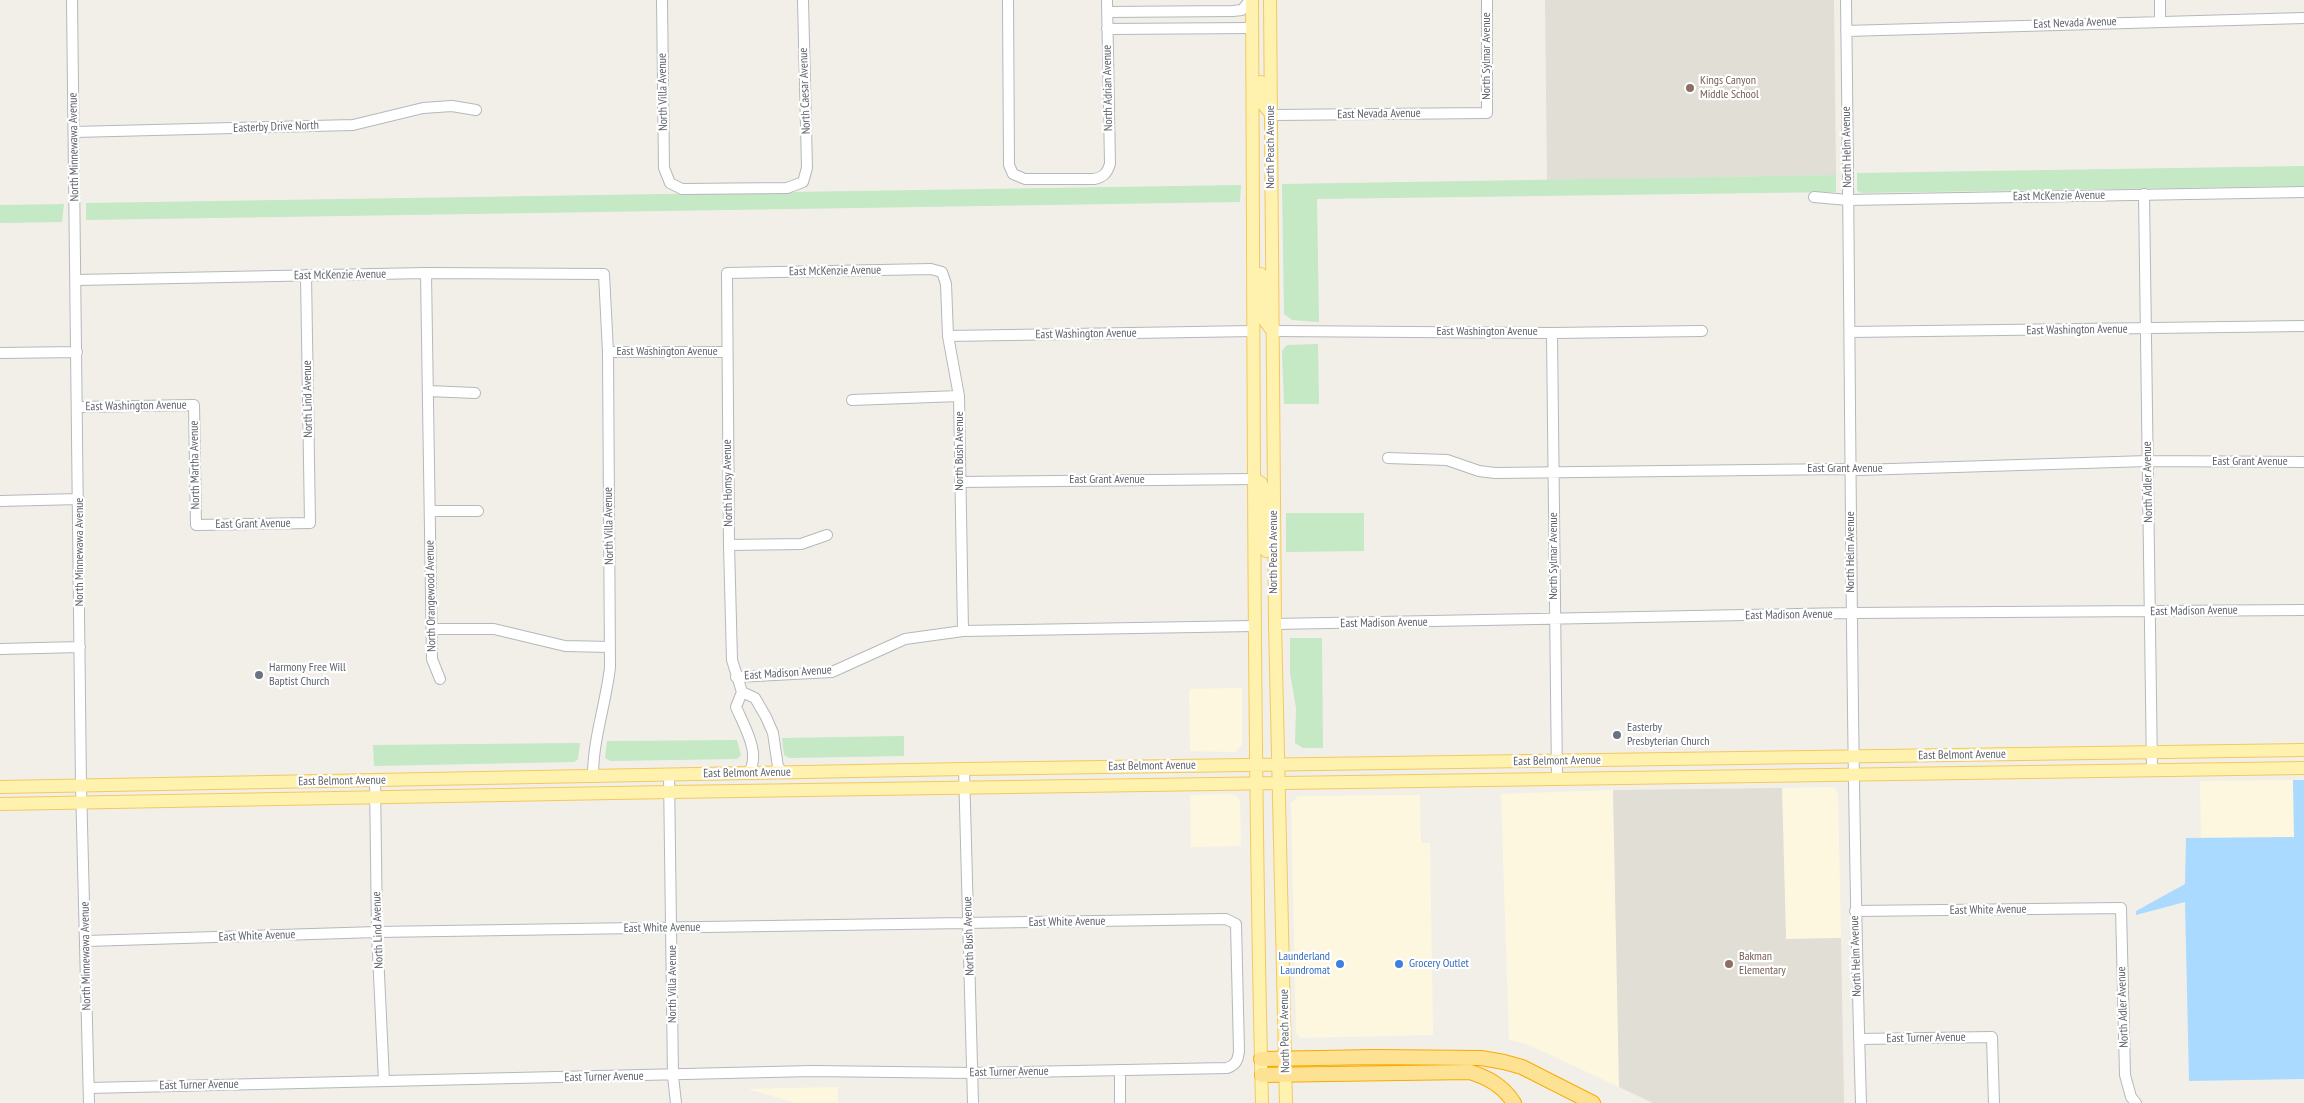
<!DOCTYPE html>
<style>
body{margin:0}
canvas{display:block;background:#f1efe8}
</style>
<canvas width="2304" height="1103"></canvas>
<script>
const g = document.querySelector('canvas').getContext('2d');
g.lineJoin = 'round';
function fillPath(path, color) { g.fillStyle = color; g.fill(path, 'evenodd'); }
function trace(path, color, width, dash) { g.strokeStyle = color; g.lineWidth = width; g.lineCap = dash ? 'butt' : 'round'; g.setLineDash(dash || []); g.stroke(path); }
function label(font, color, halo, rows, align = 'center') {
  g.font = font + ' "PT Sans Narrow",sans-serif'; g.lineWidth = 4.5; g.setLineDash([]); g.textBaseline = 'middle'; g.strokeStyle = halo; g.fillStyle = color; for (const [text, x, y, turn = 0] of rows) {
    g.save(); g.translate(x, y); g.rotate((+turn || 0) * Math.PI / 180); g.textAlign = isNaN(turn) ? turn : align; if (halo) g.strokeText(text, 0, 0); g.fillText(text, 0, 0); g.restore();
  }
}
fillPath(new Path2D(`
 M 1242,688 L 1242,745 L 1235,752 L 1190,751 L 1189,689 Z
 M 2293,780 L 2294,837 L 2201,838 L 2200,781 Z
 M 1832,787 L 1835,788 L 1838,794 L 1841,938 L 1786,939 L 1782,788 Z
 M 1613,790 L 1619,1087 L 1527,1044 L 1509,1040 L 1501,794 Z
 M 1231,794 L 1237,796 L 1240,802 L 1241,846 L 1191,847 L 1190,795 Z
 M 1420,795 L 1421,843 L 1430,843 L 1433,1035 L 1301,1038 L 1296,1033 L 1291,803 L 1298,796 Z
 M 838,1087 L 838,1103 L 796,1103 L 748,1089 Z`), '#fef7e0');
fillPath(new Path2D(`
 M 1545,0 L 1834,0 L 1836,175 L 1547,180 Z
 M 1782,788 L 1786,939 L 1841,938 L 1844,1103 L 1653,1103 L 1619,1087 L 1613,790 Z`), '#e1ded6');
fillPath(new Path2D(`
 M 2304,166 L 2304,186 L 1862,193 L 1857,191 L 1857,173 Z
 M 1836,175 L 1836,192 L 1317,199 L 1319,322 L 1292,320 L 1284,314 L 1282,184 Z
 M 1241,185 L 1240,202 L 86,220 L 86,203 Z
 M 64,204 L 62,222 L 0,223 L 0,205 Z
 M 1318,344 L 1319,404 L 1284,404 L 1282,351 L 1287,345 Z
 M 1286,513 L 1364,513 L 1364,551 L 1286,552 Z
 M 1290,638 L 1322,638 L 1323,748 L 1303,748 L 1295,743 L 1296,708 L 1290,673 Z
 M 904,736 L 904,756 L 789,758 L 784,755 L 782,738 Z
 M 737,740 L 741,755 L 737,759 L 610,761 L 605,758 L 607,741 Z
 M 580,743 L 578,759 L 574,762 L 374,766 L 373,745 Z`), '#c5e8c5');
fillPath(new Path2D(`
 M 2293,780 L 2304,780 L 2304,1079 L 2189,1081 L 2185,902 L 2136,915 L 2136,911 L 2185,884 L 2186,838 L 2294,837 Z`), '#aadaff');
const minor = new Path2D(`
 M 72,0 L 81,785 L 89,1103
 M 662,0 L 664,168 L 670,183 L 682,189 L 787,188 L 803,182 L 807,168 L 803,0
 M 1008,0 L 1009,165 L 1013,174 L 1025,179 L 1094,179 C 1104,177 1107,173 1110,164 L 1107,0
 M 1846,0 C 1851,368 1850,735 1861,1103
 M 2160,0 L 2160,20
 M 1107,12 L 1233,11 L 1242,10 L 1250,0
 M 1107,29 L 1252,28
 M 1846,31 L 2304,18
 M 1272,115 L 1487,113 L 1487,0
 M 74,132 L 353,125 L 423,108 L 452,106 L 476,110
 M 2144,194 L 2152,770
 M 1814,197 L 1848,200 L 2304,192
 M 426,273 L 432,659 L 440,679
 M 77,280 L 426,273 L 604,274 L 608,352 L 610,667 C 606,704 593,738 593,776
 M 1273,331 L 1552,333 L 1702,331
 M 1850,332 L 2304,326
 M 1552,333 L 1557,779
 M 948,336 L 1254,331
 M 608,352 L 726,352
 M 0,353 L 77,352
 M 428,391 L 475,393
 M 852,400 L 959,396
 M 78,407 L 194,405 L 196,525 L 310,523 L 306,275
 M 1388,458 L 1447,460 L 1479,471 L 1495,473 L 1843,469 L 1859,470 L 2148,461 L 2304,462
 M 960,482 L 1255,479
 M 0,501 L 79,499
 M 430,511 L 478,511
 M 729,545 L 801,544 L 827,535
 M 1275,624 L 1850,613 L 2304,610
 M 432,629 L 494,629 L 565,646 L 610,647
 M 0,649 L 80,647
 M 736,677 L 832,672 L 905,639 L 963,631 L 1253,626
 M 742,692 L 755,698 L 766,717 L 773,733 L 778,767 L 784,773
 M 964,769 L 973,1103
 M 748,773 C 762,755 744,726 736,707 L 742,692 L 732,660 L 729,545 L 727,273 L 931,269 L 942,272 L 946,284 L 948,336 L 959,396 L 963,631
 M 669,775 L 673,1076 L 676,1103
 M 375,780 L 377,932 L 384,1081
 M 1855,911 L 2121,908 L 2125,1075 L 2131,1097 L 2136,1103
 M 86,941 L 377,932 L 1226,919 L 1236,924 L 1239,1051 C 1238,1060 1236,1065 1227,1068 L 972,1073 L 812,1071 L 89,1088
 M 1859,1039 L 1992,1037 L 1994,1103
 M 1120,1070 L 1120,1103`);
const major = new Path2D(`
 M 1252,0 C 1254,368 1253,735 1262,1103
 M 1270,0 L 1275,624 L 1286,1103
 M 1261,82 L 1263,104 L 1272,115
 M 1261,274 L 1265,321 L 1271,329
 M 1255,479 L 1261,483 L 1265,495 L 1266,551
 M 0,787 L 964,769 L 2304,750
 M 0,804 L 670,792 L 2304,768`);
const highway = new Path2D(`
 M 1261,1059 L 1375,1057 L 1481,1058 L 1504,1062 L 1522,1067 L 1593,1103
 M 1262,1075 L 1470,1072 C 1489,1078 1503,1086 1514,1103`);
trace(minor, '#b5b8bc', 12);
trace(major, '#f2c960', 14);
trace(highway, '#f9ab00', 16);
trace(minor, '#fff', 10);
trace(major, '#fff2af', 12);
trace(highway, '#fde293', 14);
for (const [x, y, r, color] of [
 [1690,88,5,"#8d6e63"],
 [259,675,5,"#6b7280"],
 [1617,735,5,"#6b7280"],
 [1340,964,5,"#3f7fe0"],
 [1399,964,5,"#3f7fe0"],
 [1729,964,5,"#8d6e63"]
]) { const dot = new Path2D(); dot.arc(x, y, r, 0, 2 * Math.PI); g.fillStyle = color; g.fill(dot); trace(dot, '#fff', 2); }
label('12px', '#5f6368', '#fff', [
 ["East Nevada Avenue",2075,23,-2],
 ["North Sylmar Avenue",1487,56,-90],
 ["North Adrian Avenue",1108,88,-91],
 ["North Caesar Avenue",805,91,-92],
 ["North Villa Avenue",663,92,-91],
 ["East Nevada Avenue",1379,114,-1],
 ["Easterby Drive North",276,127,-2],
 ["North Minnewawa Avenue",74,147,-91],
 ["North Peach Avenue",1271,147,-90],
 ["North Helm Avenue",1847,147,-91],
 ["East McKenzie Avenue",2059,196,-1],
 ["East McKenzie Avenue",835,271,-1],
 ["East McKenzie Avenue",340,275,-1],
 ["East Washington Avenue",2077,330,-1],
 ["East Washington Avenue",1487,332],
 ["East Washington Avenue",1086,334,-1],
 ["East Washington Avenue",667,352],
 ["North Lind Avenue",308,399,-91],
 ["East Washington Avenue",136,406,-1],
 ["North Bush Avenue",960,451,-90],
 ["East Grant Avenue",2250,462],
 ["North Martha Avenue",195,465,-91],
 ["East Grant Avenue",1845,469],
 ["East Grant Avenue",1107,480],
 ["North Adler Avenue",2148,482,-91],
 ["North Homsy Avenue",728,483,-91],
 ["East Grant Avenue",253,524,-1],
 ["North Villa Avenue",609,526,-91],
 ["North Minnewawa Avenue",80,552,-90],
 ["North Peach Avenue",1274,552,-90],
 ["North Helm Avenue",1851,552,-90],
 ["North Sylmar Avenue",1554,556,-90],
 ["North Orangewood Avenue",431,596,-91],
 ["East Madison Avenue",2194,611,-1],
 ["East Madison Avenue",1789,615,-1],
 ["East Madison Avenue",1384,623,-1],
 ["East Madison Avenue",788,673,-4],
 ["East Belmont Avenue",1962,755,-1],
 ["East Belmont Avenue",1557,761,-1],
 ["East Belmont Avenue",1152,766,-1],
 ["East Belmont Avenue",747,773,-1],
 ["East Belmont Avenue",342,781,-1],
 ["East White Avenue",1988,910,-1],
 ["East White Avenue",1067,922,-1],
 ["East White Avenue",662,928,-1],
 ["North Lind Avenue",378,930,-92],
 ["East White Avenue",257,936,-2],
 ["North Bush Avenue",969,936,-92],
 ["North Minnewawa Avenue",86,956,-91],
 ["North Helm Avenue",1856,956,-92],
 ["North Villa Avenue",673,984,-90],
 ["North Adler Avenue",2123,1007,-92],
 ["North Peach Avenue",1285,1031,-91],
 ["East Turner Avenue",1926,1038,-1],
 ["East Turner Avenue",1009,1072,-1],
 ["East Turner Avenue",604,1077,-1],
 ["East Turner Avenue",199,1085,-1]
]);
label('12px', '#785e54', '#fff', [
 ["Kings Canyon",1700,81],
 ["Middle School",1700,95],
 ["Bakman",1739,957],
 ["Elementary",1739,971]
], 'left');
label('12px', '#5b616d', '#fff', [
 ["Harmony Free Will",269,668],
 ["Baptist Church",269,682],
 ["Easterby",1627,728],
 ["Presbyterian Church",1627,742]
], 'left');
label('12px', '#366cbe', '#fff', [
 ["Launderland",1330,957],
 ["Laundromat",1330,971],
 ["Grocery Outlet",1409,964,"left"]
], 'right');
</script>
